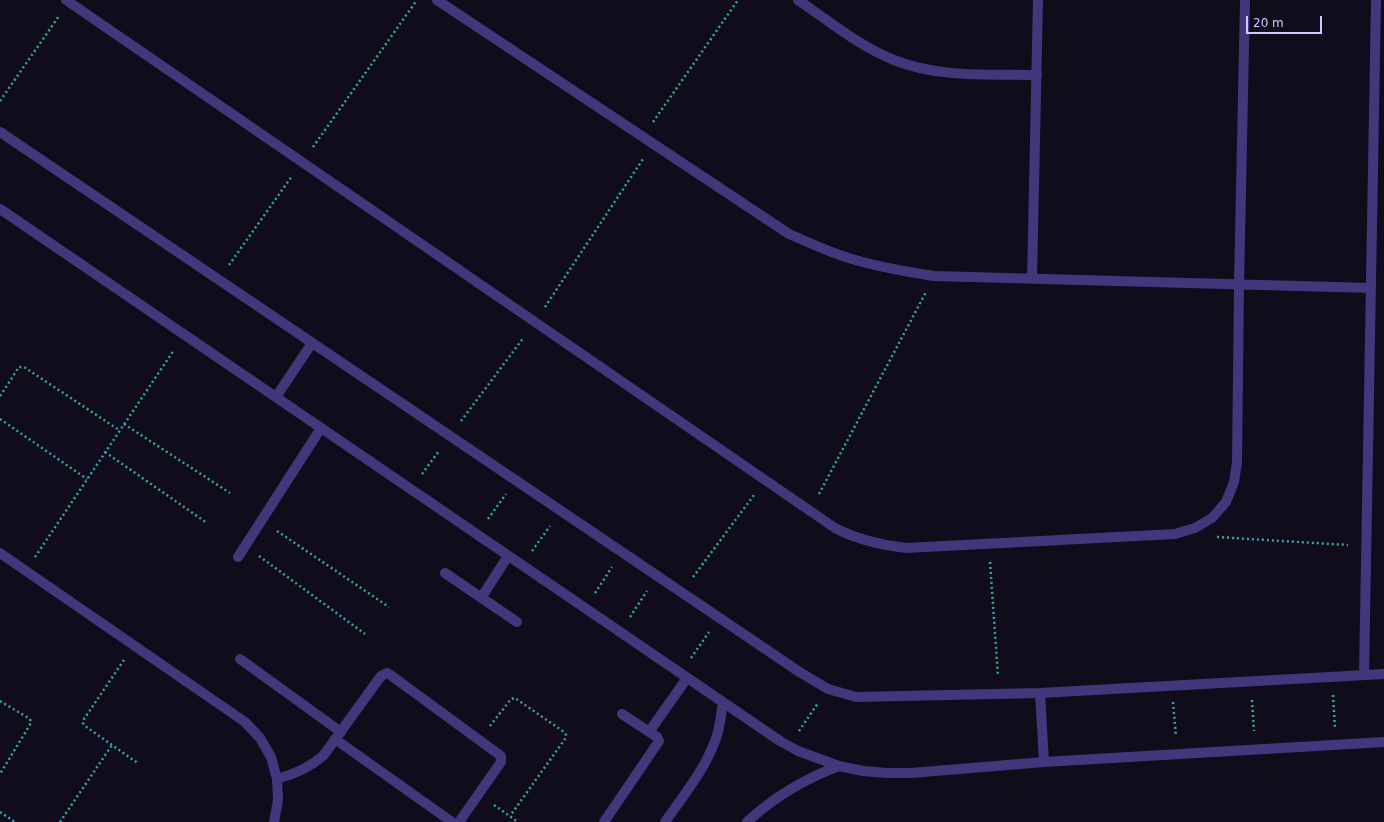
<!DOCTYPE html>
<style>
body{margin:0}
#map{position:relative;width:1384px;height:822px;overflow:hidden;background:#100c1c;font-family:"DejaVu Sans",sans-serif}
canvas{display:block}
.scale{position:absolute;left:1246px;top:16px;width:76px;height:18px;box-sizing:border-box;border:2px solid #d2c8fe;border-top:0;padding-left:5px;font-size:12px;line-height:14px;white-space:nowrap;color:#d2c8fe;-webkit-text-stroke:3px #100c1c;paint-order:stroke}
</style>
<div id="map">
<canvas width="1384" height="822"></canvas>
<div class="scale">20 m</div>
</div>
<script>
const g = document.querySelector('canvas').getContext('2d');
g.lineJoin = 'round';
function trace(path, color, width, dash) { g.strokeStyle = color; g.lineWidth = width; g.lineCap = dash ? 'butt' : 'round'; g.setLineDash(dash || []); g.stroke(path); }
trace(new Path2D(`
 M 0,101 L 59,16
 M 653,122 L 738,0
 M 313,147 L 417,0
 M 229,265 L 292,176
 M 545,307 L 643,159
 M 0,396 L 19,367 L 24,367 L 119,430
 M 0,419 L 87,479
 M 461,421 L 524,337
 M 124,424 L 230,493
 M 105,452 L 207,523
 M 422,474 L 439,451
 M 819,494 L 926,292
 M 488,519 L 506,494
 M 277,531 L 389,607
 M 1217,537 L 1348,545
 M 532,551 L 550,526
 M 259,556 L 365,634
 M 35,557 L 174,350
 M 990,562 L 998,676
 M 693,577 L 754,495
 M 595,593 L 612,567
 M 630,617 L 647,591
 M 691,658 L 709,632
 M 124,660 L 84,719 L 83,723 L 85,726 L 139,764
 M 1333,695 L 1335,728
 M 1252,700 L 1254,731
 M 0,701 L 30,719 L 31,723 L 0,774
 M 1173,702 L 1176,737
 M 490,726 L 511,699 L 515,698 L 564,732 L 566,735 L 565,739 L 510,816
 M 799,731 L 818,703
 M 494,805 L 518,822
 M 0,812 L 15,822
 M 60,822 L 112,745`), '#30a6aa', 2.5, [2, 3]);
trace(new Path2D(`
 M 238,557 L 321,428
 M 445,573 L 517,622
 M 481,598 L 508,556
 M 240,659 L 341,732
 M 649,732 L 687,678
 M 604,822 L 659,741 L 657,737 L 622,714`), '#40387a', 10);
trace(new Path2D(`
 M 66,0 L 835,528 C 858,540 881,545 906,548 L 1175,534 L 1195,528 L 1212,518 L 1226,502 L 1234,482 L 1237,462 L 1239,285 L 1245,0
 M 437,0 L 789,234 C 810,243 831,253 852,259 C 879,267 907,272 934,276 L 1371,288
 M 798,0 C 829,21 859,46 894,60 C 938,78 990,74 1037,75
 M 0,132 L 801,673 L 828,689 L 856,697 L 1040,693 L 1384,674
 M 0,209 L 780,741 L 798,751 L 839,766 L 863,771 L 887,773 L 911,773 L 1044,762 L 1384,742
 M 1032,279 L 1038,0
 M 276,397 L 312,343
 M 0,553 L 245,722 L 260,738 L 271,757 L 277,779 L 278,800 L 274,822
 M 1364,675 L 1376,0
 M 1040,693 L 1044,762
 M 335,739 L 452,822
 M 277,779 C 295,774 309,768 323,756 L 381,676 L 387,673 L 389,674 L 501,756 L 501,762 L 459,822
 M 665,822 C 683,796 704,771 715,741 C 720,729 721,715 723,702
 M 747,822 C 774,797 804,779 839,766`), '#40387a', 10);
</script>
